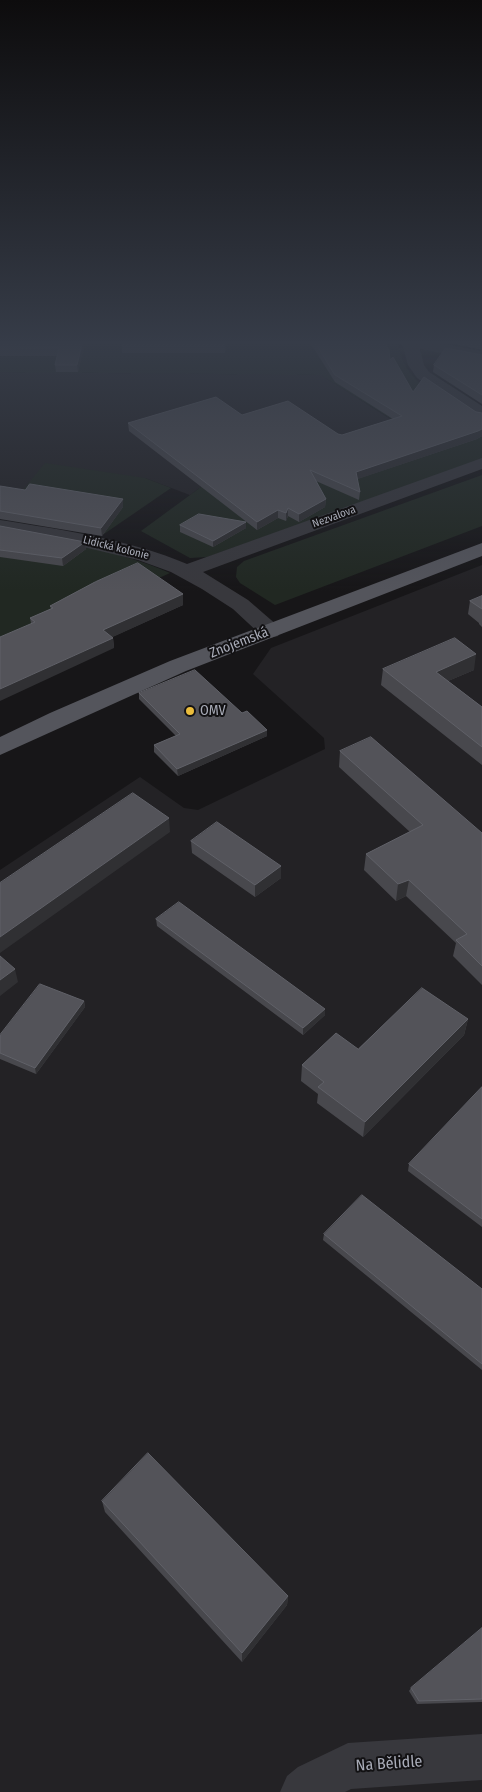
<!DOCTYPE html>
<meta charset="utf-8">
<style>
body{margin:0}
canvas{display:block;background:#171618}
</style>
<canvas width="482" height="1792"></canvas>
<script>
const g = document.querySelector('canvas').getContext('2d');
g.lineJoin = 'round';
function fillPath(path, color) { g.fillStyle = color; g.fill(path, 'evenodd'); }
function trace(path, color, width, dash) { g.strokeStyle = color; g.lineWidth = width; g.lineCap = dash ? 'butt' : 'round'; g.setLineDash(dash || []); g.stroke(path); }
function label(font, color, halo, rows, align = 'center') {
  g.font = font + ' "Fira Sans Condensed",sans-serif'; g.lineWidth = 4; g.setLineDash([]); g.textBaseline = 'middle'; g.strokeStyle = halo; g.fillStyle = color; for (const [text, x, y, turn = 0] of rows) {
    g.save(); g.translate(x, y); g.rotate((+turn || 0) * Math.PI / 180); g.textAlign = isNaN(turn) ? turn : align; if (halo) g.strokeText(text, 0, 0); g.fillText(text, 0, 0); g.restore();
  }
}
fillPath(new Path2D(`
 M 0,372 L 321,375 L 398,424 L 201,487 L 190,495 L 145,478 L 7,509 L 0,508 Z
 M 482,565 L 482,1792 L 0,1792 L 0,870 L 140,777 L 184,808 L 198,810 L 325,749 L 324,738 L 253,674 L 271,648 Z`), '#232225');
fillPath(new Path2D(`
 M 0,340 L 397,340 C 401,360 406,371 421,384 L 482,420 L 482,460 L 207,557 L 190,558 L 141,531 L 201,487 L 398,423 L 321,375 L 0,372 Z
 M 45,463 L 145,478 L 171,488 L 104,534 L 0,518 Z
 M 482,475 L 482,526 L 275,605 L 240,583 L 236,577 L 237,567 L 244,561 Z
 M 0,532 C 58,542 116,549 170,573 L 64,621 L 0,661 Z`), '#212822');
fillPath(new Path2D(`
 M 401,340 L 422,340 L 482,351 L 482,361 L 420,349 L 424,365 L 429,372 L 482,406 L 482,419 L 476,418 L 417,378 L 408,365 Z
 M 482,458 L 482,469 L 203,572 L 248,600 L 278,626 L 281,631 L 278,636 L 270,638 L 262,636 L 233,609 L 202,589 L 171,572 L 138,560 L 75,545 L 0,532 L 0,520 C 63,530 128,539 187,564 Z
 M 482,1734 L 482,1780 L 351,1789 L 345,1792 L 280,1792 L 287,1776 L 298,1767 L 348,1743 Z`), '#38383d');
fillPath(new Path2D(`
 M 482,543 L 482,556 L 186,671 L 0,755 L 0,737 L 50,713 L 170,661 Z`), '#54555c');
fillPath(new Path2D(`
 M 0,340 L 383,340 L 390,360 L 413,392 L 482,413 L 482,436 L 477,439 L 357,479 L 360,492 L 359,500 L 316,481 L 326,499 L 325,507 L 299,522 L 288,516 L 286,521 L 278,518 L 257,530 L 129,431 L 128,423 L 242,415 L 342,435 L 393,419 L 335,382 L 311,344 L 226,342 L 225,353 L 122,353 L 122,346 L 123,342 L 85,342 L 78,372 L 56,372 L 55,365 L 57,356 L 0,356 Z
 M 454,340 L 482,340 L 482,350 L 454,344 Z
 M 482,355 L 482,404 L 433,372 L 434,365 Z
 M 0,486 L 123,507 L 102,536 L 0,519 Z
 M 246,522 L 246,528 L 213,547 L 180,532 L 180,525 Z
 M 0,526 L 85,542 L 86,549 L 63,566 L 0,557 Z
 M 183,594 L 183,605 L 112,637 L 113,638 L 114,648 L 31,623 L 30,618 L 51,609 L 50,606 Z
 M 482,596 L 482,627 L 479,624 L 479,623 L 468,614 L 470,601 Z
 M 383,669 L 474,670 L 448,681 L 482,707 L 482,765 L 381,685 Z
 M 139,693 L 242,713 L 267,730 L 267,736 L 178,776 L 154,752 L 154,745 L 176,736 L 139,699 Z
 M 340,751 L 482,833 L 482,985 L 453,956 L 456,943 L 406,896 L 396,901 L 364,870 L 366,854 L 410,832 L 339,767 Z
 M 191,841 L 281,866 L 281,878 L 255,897 L 192,853 Z
 M 156,919 L 325,1015 L 303,1035 L 157,926 Z
 M 84,1001 L 85,1007 L 36,1074 L 0,1059 L 0,1035 Z
 M 468,1019 L 464,1035 L 363,1137 L 317,1103 L 318,1094 L 301,1081 L 302,1065 Z
 M 482,1087 L 482,1227 L 408,1171 L 409,1164 Z
 M 324,1234 L 482,1289 L 482,1370 L 323,1240 Z
 M 102,1501 L 288,1596 L 287,1605 L 242,1662 L 105,1512 Z
 M 482,1628 L 482,1702 L 417,1704 L 409,1691 L 411,1688 Z`), '#48484d');
fillPath(new Path2D(`
 M 83,340 L 85,340 L 85,342 L 78,372 L 77,365 Z
 M 482,429 L 482,436 L 477,439 L 355,480 L 356,472 Z
 M 123,499 L 123,507 L 102,536 L 101,528 Z
 M 326,499 L 325,507 L 299,522 L 299,514 Z
 M 288,508 L 288,516 L 286,521 L 286,513 Z
 M 278,510 L 278,518 L 257,530 L 257,522 Z
 M 246,522 L 246,528 L 213,547 L 213,541 Z
 M 85,542 L 86,549 L 63,566 L 62,558 Z
 M 183,594 L 183,605 L 104,641 L 103,630 Z
 M 113,638 L 114,648 L 0,701 L 0,689 Z
 M 476,654 L 474,670 L 434,687 L 436,672 Z
 M 267,730 L 267,736 L 178,776 L 177,769 Z
 M 169,818 L 170,832 L 0,953 L 0,937 Z
 M 281,866 L 281,878 L 255,897 L 255,885 Z
 M 409,880 L 406,896 L 396,901 L 398,884 Z
 M 15,969 L 18,982 L 0,996 L 0,980 Z
 M 84,1001 L 85,1007 L 36,1074 L 35,1068 Z
 M 325,1009 L 325,1015 L 303,1035 L 303,1028 Z
 M 468,1019 L 464,1035 L 363,1137 L 365,1122 Z
 M 288,1596 L 287,1605 L 242,1662 L 242,1653 Z`), '#303033');
const building = new Path2D(`
 M 0,340 L 83,340 L 77,365 L 55,365 L 59,348 L 0,349 Z
 M 123,340 L 225,340 L 225,346 L 122,346 Z
 M 314,340 L 383,340 L 389,350 L 390,360 L 393,357 L 413,392 L 424,377 L 476,412 L 482,413 L 482,429 L 478,431 L 356,472 L 360,492 L 310,470 L 326,499 L 299,514 L 288,508 L 286,513 L 278,510 L 257,522 L 128,423 L 216,397 L 242,415 L 288,401 L 338,434 L 342,435 L 402,416 L 335,375 Z
 M 446,348 L 482,355 L 482,395 L 434,365 Z
 M 30,484 L 123,499 L 101,528 L 0,511 L 0,486 L 25,490 Z
 M 199,514 L 246,522 L 213,541 L 180,525 Z
 M 0,526 L 85,542 L 62,558 L 0,550 Z
 M 138,563 L 183,594 L 103,630 L 113,638 L 0,689 L 0,637 L 35,622 L 30,618 L 53,608 L 50,606 L 95,582 Z
 M 482,596 L 482,609 L 470,601 Z
 M 455,638 L 476,654 L 436,672 L 482,707 L 482,747 L 383,669 Z
 M 195,670 L 242,713 L 247,711 L 267,730 L 177,769 L 154,745 L 180,734 L 139,693 Z
 M 371,737 L 482,833 L 482,966 L 456,940 L 467,934 L 409,880 L 398,884 L 366,854 L 423,825 L 340,751 Z
 M 133,793 L 169,818 L 0,937 L 0,883 Z
 M 217,822 L 281,866 L 255,885 L 191,841 Z
 M 179,902 L 325,1009 L 303,1028 L 156,919 Z
 M 0,956 L 15,969 L 0,980 Z
 M 40,984 L 84,1001 L 35,1068 L 0,1053 L 0,1035 Z
 M 422,988 L 468,1019 L 365,1122 L 318,1087 L 324,1082 L 302,1065 L 336,1033 L 358,1049 Z
 M 482,1087 L 482,1219 L 409,1164 Z
 M 362,1195 L 482,1289 L 482,1364 L 324,1234 Z
 M 148,1453 L 288,1596 L 242,1653 L 102,1501 Z
 M 482,1628 L 482,1699 L 419,1701 L 411,1688 Z`);
fillPath(building, '#535359');
trace(building, '#606168', 1);
const sky = g.createLinearGradient(0, 0, 0, 591);
sky.addColorStop(0, '#0d0c0d');
sky.addColorStop(0.58, '#363c48');
sky.addColorStop(1, '#363c4800');
g.fillStyle = sky;
g.fillRect(0, 0, 482, 591);
for (const [x, y, r, color] of [
 [190,711,5,"#ebbd3c"]
]) { const dot = new Path2D(); dot.arc(x, y, r, 0, 2 * Math.PI); g.fillStyle = color; g.fill(dot); trace(dot, '#121113', 2); }
label('11px', '#a9acb8', '#121113', [
 ["Nezvalova",334,517,-20],
 ["Lidická kolonie",116,548,14]
]);
label('14px', '#a9acb8', '#121113', [
 ["Znojemská",239,643,-21]
]);
label('14px', '#a9acb8', '#121113', [
 ["OMV",200,711]
], 'left');
label('16px', '#a9acb8', '#121113', [
 ["Na Bělidle",389,1764,-4]
]);
</script>
